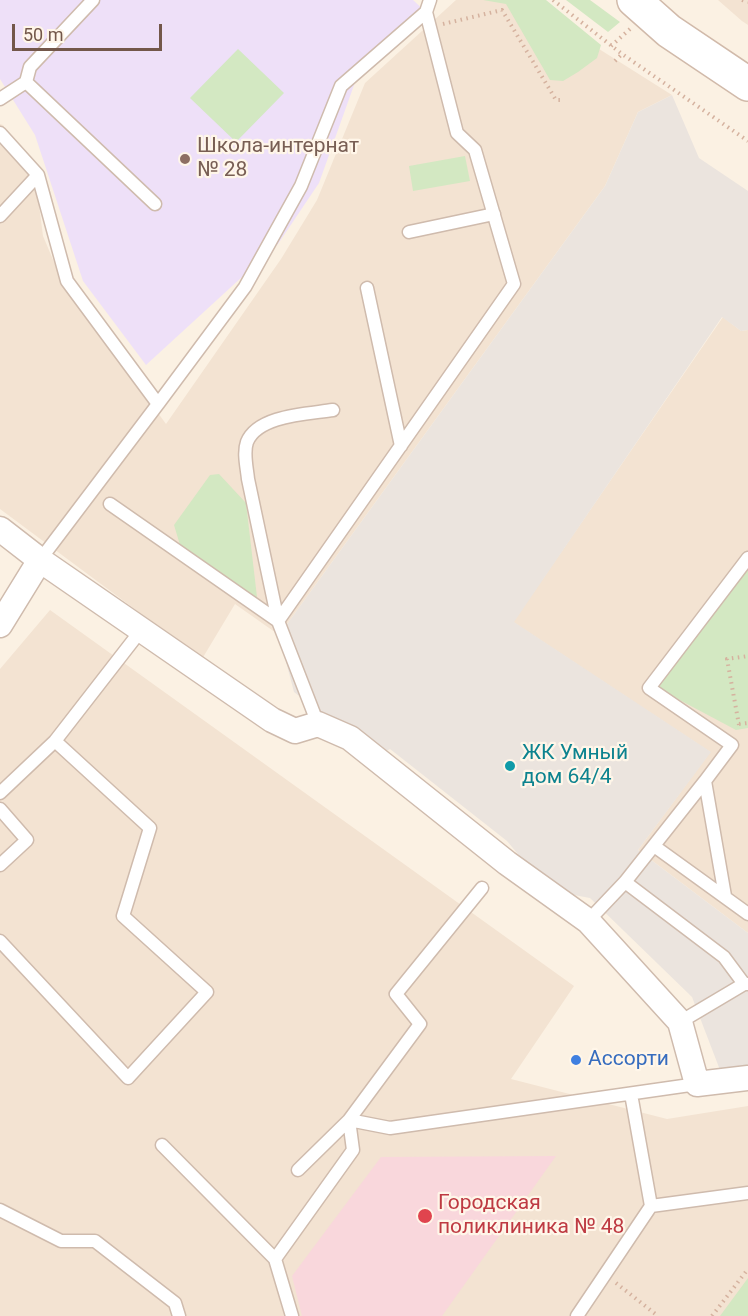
<!DOCTYPE html>
<meta charset="utf-8">
<style>
body{margin:0}
#map{position:relative;width:748px;height:1316px;overflow:hidden;background:#fbf1e3;font-family:Roboto,sans-serif}
canvas{display:block}
.scale{position:absolute;left:12px;top:24px;width:150px;height:27px;box-sizing:border-box;border:3px solid #73574a;border-top:0;padding-left:8px;font-size:18px;line-height:21px;white-space:nowrap;color:#73574a;-webkit-text-stroke:4px #fff6e9;paint-order:stroke}
</style>
<div id="map">
<canvas width="748" height="1316"></canvas>
<div class="scale">50 m</div>
</div>
<script>
const g = document.querySelector('canvas').getContext('2d');
g.lineJoin = 'round';
function fillPath(path, color) { g.fillStyle = color; g.fill(path, 'evenodd'); }
function trace(path, color, width, dash) { g.strokeStyle = color; g.lineWidth = width; g.lineCap = dash ? 'butt' : 'round'; g.setLineDash(dash || []); g.stroke(path); }
function label(font, color, halo, rows, align = 'center') {
  g.font = font + ' Roboto,sans-serif'; g.lineWidth = 4.5; g.setLineDash([]); g.textBaseline = 'middle'; g.strokeStyle = halo; g.fillStyle = color; for (const [text, x, y, turn = 0] of rows) {
    g.save(); g.translate(x, y); g.rotate((+turn || 0) * Math.PI / 180); g.textAlign = isNaN(turn) ? turn : align; if (halo) g.strokeText(text, 0, 0); g.fillText(text, 0, 0); g.restore();
  }
}
fillPath(new Path2D(`
 M 456,0 L 526,0 L 561,25 L 672,95 L 638,112 L 605,186 L 279,635 L 235,604 L 202,659 L 0,509 L 0,124 L 3,125 L 36,181 L 43,236 L 62,281 L 166,424 L 281,259 L 317,200 L 365,83 Z
 M 718,0 L 748,0 L 748,25 L 742,21 Z
 M 723,317 L 741,331 L 748,330 L 748,933 L 638,850 L 710,752 L 513,622 Z
 M 50,610 L 574,986 L 511,1079 L 667,1119 L 748,1106 L 748,1316 L 0,1316 L 0,669 Z`), '#f3e3d2');
fillPath(new Path2D(`
 M 672,95 L 699,158 L 748,191 L 748,330 L 741,331 L 722,317 L 514,622 L 711,752 L 638,850 L 748,933 L 748,1067 L 720,1070 L 692,997 L 590,898 L 548,890 L 507,841 L 390,749 L 377,756 L 294,692 L 279,635 L 605,186 L 638,112 Z`), '#ebe4de');
fillPath(new Path2D(`
 M 0,0 L 413,0 L 426,12 L 358,74 L 319,183 L 278,244 L 146,365 L 83,281 L 35,135 L 0,79 Z`), '#eee0f8');
fillPath(new Path2D(`
 M 556,1156 L 442,1316 L 302,1316 L 292,1276 L 381,1157 Z`), '#f9d7dc');
fillPath(new Path2D(`
 M 483,0 L 546,0 L 601,45 L 597,58 L 578,72 L 563,81 L 550,80 L 506,4 Z
 M 566,0 L 590,0 L 620,22 L 608,32 Z
 M 238,49 L 284,93 L 236,142 L 190,98 Z
 M 465,156 L 470,181 L 413,191 L 409,166 Z
 M 219,474 L 246,503 L 257,597 L 253,598 L 180,545 L 174,525 L 210,475 Z
 M 748,569 L 748,728 L 736,730 L 657,688 Z
 M 748,1278 L 748,1316 L 720,1316 Z`), '#d3e8c2');
const lane = new Path2D(`
 M 26,82 L 30,67 L 93,0
 M 0,99 L 26,82 L 155,204
 M 0,133 L 38,175 L 67,281 L 158,404 L 40,560
 M 0,216 L 38,175
 M 409,232 L 494,214
 M 367,288 L 401,446
 M 158,404 L 245,287 L 301,186 L 341,86 L 426,12 L 430,0
 M 110,504 L 278,621 L 514,284 L 475,150 L 457,133 L 426,12
 M 318,724 L 278,621 L 248,479 C 247,468 243,453 247,442 C 258,415 308,414 333,410
 M 705,781 L 732,745 L 649,688 L 748,558
 M 0,793 L 55,741
 M 0,809 L 27,840 L 0,865
 M 654,846 L 748,914
 M 625,882 L 724,957 L 744,984 L 748,984
 M 588,921 L 625,882 L 705,781 L 725,896
 M 0,941 L 128,1078 L 207,992 L 123,916 L 150,828 L 55,741 L 142,629
 M 680,1022 L 744,984
 M 631,1094 L 651,1206 L 748,1193
 M 162,1145 L 275,1259
 M 298,1170 L 349,1120 L 420,1024 L 396,994 L 482,888
 M 0,1210 L 61,1241 L 95,1241 L 175,1303 L 179,1316
 M 292,1316 L 275,1259 L 353,1150 L 349,1120 L 390,1128 L 697,1084
 M 577,1316 L 651,1206`);
const street = new Path2D(`
 M 0,529 L 40,560 L 272,720 L 295,731 L 318,724 L 350,738 L 507,863 L 588,921 L 680,1022 L 697,1084 L 748,1078
 M 0,625 L 40,560`);
const secondary = new Path2D(`
 M 634,0 L 669,31 L 748,84`);
trace(lane, '#cfbbad', 15);
trace(street, '#cfbbad', 27);
trace(secondary, '#d1baaa', 36);
trace(new Path2D(`
 M 553,0 L 622,54 L 748,141
 M 742,0 L 748,2
 M 443,24 L 502,10 L 556,100 L 563,100
 M 611,46 L 630,29
 M 615,61 L 622,54
 M 739,724 L 748,723
 M 739,725 L 727,659 L 748,656
 M 616,1283 L 658,1316
 M 712,1316 L 748,1269`), '#d5b29f', 4, [1.5, 4.5]);
trace(lane, '#fff', 12);
trace(street, '#fff', 24);
trace(secondary, '#fff', 33);
for (const [x, y, r, color] of [
 [185,159,6,"#8d6e63"],
 [510,766,6,"#0f9aa8"],
 [576,1060,6,"#3f7fe0"],
 [425,1216,8,"#e0444e"]
]) { const dot = new Path2D(); dot.arc(x, y, r, 0, 2 * Math.PI); g.fillStyle = color; g.fill(dot); trace(dot, '#fff6e9', 2); }
label('21px', '#785e54', '#fff6e9', [
 ["Школа-интернат",197,147],
 ["№ 28",197,171]
], 'left');
label('21px', '#0d838f', '#fff6e9', [
 ["ЖК Умный",522,754],
 ["дом 64/4",522,778]
], 'left');
label('21px', '#366cbe', '#fff6e9', [
 ["Ассорти",588,1060]
], 'left');
label('21px', '#be3a42', '#fff6e9', [
 ["Городская",438,1204],
 ["поликлиника № 48",438,1228]
], 'left');
</script>
